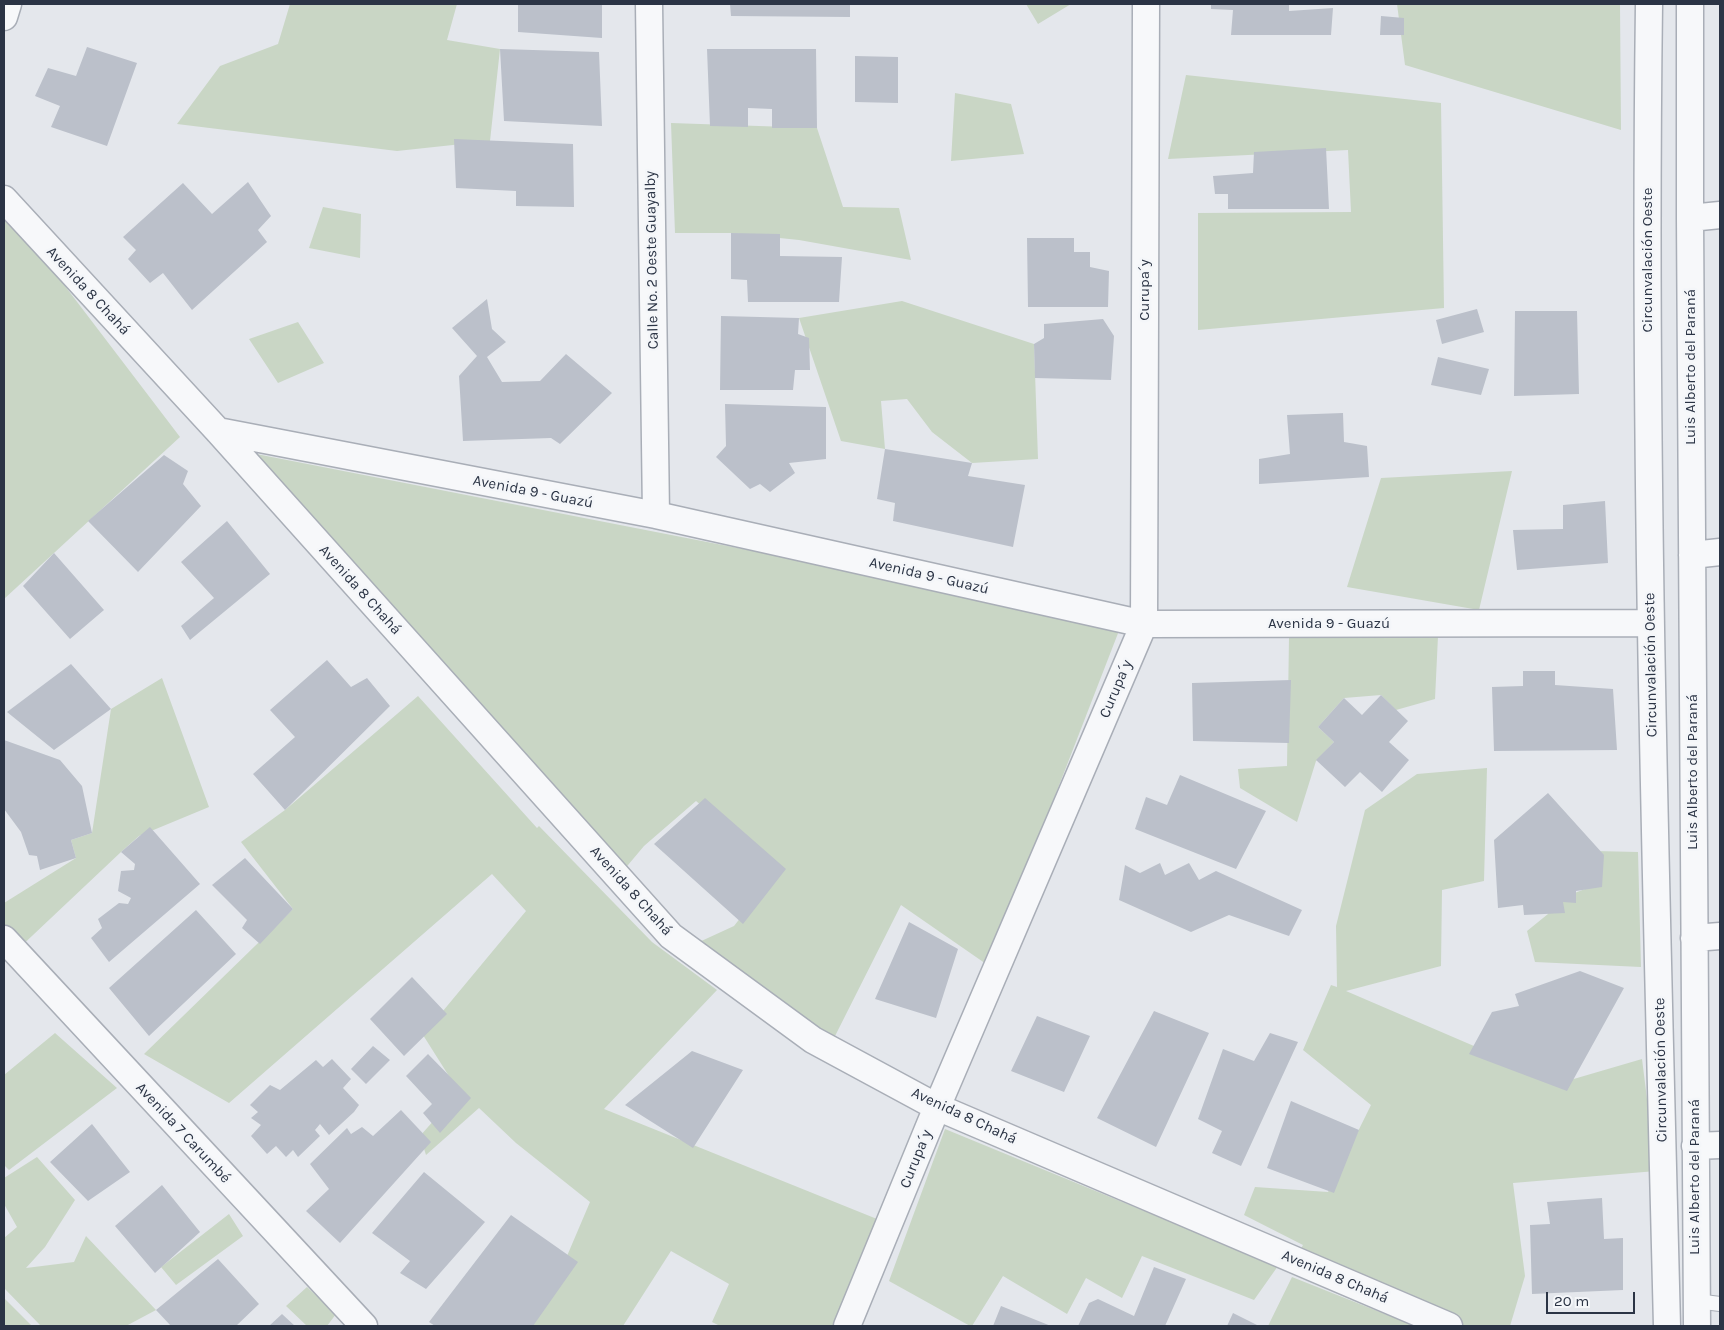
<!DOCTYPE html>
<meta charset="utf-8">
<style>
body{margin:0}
#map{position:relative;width:1724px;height:1330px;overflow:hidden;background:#e4e7ec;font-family:Karla,sans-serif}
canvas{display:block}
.frame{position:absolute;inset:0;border:5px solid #2b3445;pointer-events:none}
.scale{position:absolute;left:1546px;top:1292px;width:89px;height:22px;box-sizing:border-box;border:2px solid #2b3445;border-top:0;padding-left:6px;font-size:15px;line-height:18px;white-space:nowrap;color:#2b3445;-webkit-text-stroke:4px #f4f6f9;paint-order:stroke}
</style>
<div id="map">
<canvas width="1724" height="1330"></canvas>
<div class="frame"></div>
<div class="scale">20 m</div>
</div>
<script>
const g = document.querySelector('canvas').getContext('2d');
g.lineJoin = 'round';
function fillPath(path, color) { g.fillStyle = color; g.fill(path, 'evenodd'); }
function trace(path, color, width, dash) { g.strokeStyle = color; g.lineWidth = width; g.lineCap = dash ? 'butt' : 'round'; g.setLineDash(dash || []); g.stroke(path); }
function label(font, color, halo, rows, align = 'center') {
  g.font = font + ' Karla,sans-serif'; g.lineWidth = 5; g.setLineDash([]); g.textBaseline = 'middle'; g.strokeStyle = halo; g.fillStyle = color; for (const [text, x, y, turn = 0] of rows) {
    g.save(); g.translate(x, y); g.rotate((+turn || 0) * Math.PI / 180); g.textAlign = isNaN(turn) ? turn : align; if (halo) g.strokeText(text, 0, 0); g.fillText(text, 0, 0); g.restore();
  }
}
fillPath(new Path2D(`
 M 290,4 L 457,4 L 447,40 L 500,49 L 490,141 L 397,151 L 177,124 L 220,66 L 278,44 Z
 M 1026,4 L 1071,4 L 1038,24 Z
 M 1397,4 L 1620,4 L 1621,130 L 1405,65 Z
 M 1186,75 L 1441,103 L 1444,308 L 1198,330 L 1198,213 L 1351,212 L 1348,150 L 1168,159 Z
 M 955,93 L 1011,104 L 1024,154 L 951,161 Z
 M 671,123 L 817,128 L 843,207 L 899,208 L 911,260 L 799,240 L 731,233 L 675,233 Z
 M 4,206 L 180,437 L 4,599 Z
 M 323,207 L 361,214 L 360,258 L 309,248 Z
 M 902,301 L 1034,344 L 1038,459 L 972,463 L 932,432 L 907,399 L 881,401 L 885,449 L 841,441 L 799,318 Z
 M 298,322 L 324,363 L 278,383 L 249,339 Z
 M 246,452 L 1122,623 L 989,966 L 901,905 L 831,1044 L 697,943 L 734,926 L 777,871 L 696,801 L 644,846 L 623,871 Z
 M 1512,471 L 1479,610 L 1347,587 L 1381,478 Z
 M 1438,636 L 1435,699 L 1396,710 L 1381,695 L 1344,698 L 1318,727 L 1334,742 L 1316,761 L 1297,822 L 1240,788 L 1238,769 L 1287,766 L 1289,638 Z
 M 162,678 L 209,807 L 139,836 L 121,852 L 15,952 L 4,927 L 4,903 L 76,858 L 71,840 L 92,833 L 111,709 Z
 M 418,696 L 537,828 L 539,826 L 652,942 L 717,990 L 604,1109 L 877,1219 L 833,1326 L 720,1326 L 712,1322 L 729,1284 L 671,1251 L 623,1326 L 517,1326 L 567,1256 L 590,1202 L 516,1143 L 479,1108 L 426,1155 L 420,1136 L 459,1092 L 423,1035 L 526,911 L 492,874 L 229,1103 L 144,1054 L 293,909 L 241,842 L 285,810 Z
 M 1487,768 L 1484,881 L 1442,890 L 1441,966 L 1346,991 L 1560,1083 L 1642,1059 L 1656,1171 L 1513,1183 L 1525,1276 L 1510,1326 L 1460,1326 L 1297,1256 L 1303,1245 L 1244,1215 L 1255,1187 L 1328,1192 L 1371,1105 L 1303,1050 L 1331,985 L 1337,987 L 1336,926 L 1365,810 L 1417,774 Z
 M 1595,851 L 1638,852 L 1641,967 L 1535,962 L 1527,931 L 1548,914 L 1546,904 L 1585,889 Z
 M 55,1033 L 117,1088 L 9,1170 L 4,1165 L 4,1075 Z
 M 945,1129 L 1278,1266 L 1254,1300 L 1142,1256 L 1122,1298 L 1086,1278 L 1067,1314 L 1003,1276 L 972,1326 L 970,1326 L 889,1281 Z
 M 37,1157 L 75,1200 L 45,1247 L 26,1268 L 74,1262 L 86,1236 L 156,1310 L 126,1326 L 40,1325 L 4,1288 L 4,1238 L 17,1227 L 4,1204 L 4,1178 Z
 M 229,1214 L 243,1236 L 176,1285 L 161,1267 Z
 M 1292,1277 L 1415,1326 L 1268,1326 Z
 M 307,1287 L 336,1314 L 327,1326 L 307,1326 L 286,1306 Z
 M 4,1298 L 32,1326 L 4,1326 Z`), '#c9d6c5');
fillPath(new Path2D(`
 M 518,4 L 602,4 L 602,38 L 518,32 Z
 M 730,4 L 850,4 L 850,17 L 731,16 Z
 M 1211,4 L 1289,4 L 1289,11 L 1333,8 L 1331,35 L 1231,35 L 1233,10 L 1211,9 Z
 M 1381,16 L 1404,18 L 1404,35 L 1380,35 Z
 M 87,47 L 137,63 L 107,146 L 51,127 L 60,106 L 35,96 L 48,68 L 76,76 Z
 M 500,49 L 599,52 L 602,126 L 504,121 Z
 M 707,49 L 816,49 L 817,128 L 772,128 L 772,109 L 748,108 L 748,127 L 710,126 Z
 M 855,56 L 898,57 L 898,103 L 855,102 Z
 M 454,139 L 573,144 L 574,207 L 516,206 L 516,191 L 456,188 Z
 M 1326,148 L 1329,209 L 1228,209 L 1228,194 L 1215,194 L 1213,176 L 1253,173 L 1254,152 Z
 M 248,182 L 271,216 L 258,230 L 267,242 L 192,310 L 163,273 L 150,283 L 128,259 L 136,250 L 123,237 L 183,183 L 212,214 Z
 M 731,233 L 780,234 L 780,256 L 842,257 L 839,302 L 748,302 L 747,280 L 731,279 Z
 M 1027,238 L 1074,238 L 1074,252 L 1090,252 L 1090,267 L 1109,271 L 1108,307 L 1028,307 Z
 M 487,299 L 492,329 L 506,342 L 487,357 L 502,382 L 540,381 L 566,354 L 612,393 L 560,444 L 551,438 L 463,441 L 459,376 L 477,356 L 452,328 Z
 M 1477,309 L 1484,332 L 1442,344 L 1436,320 Z
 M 1515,311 L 1577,311 L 1579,394 L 1514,396 Z
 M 721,316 L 799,318 L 798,334 L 809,338 L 810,370 L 795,370 L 793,390 L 720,390 Z
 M 1103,319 L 1114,336 L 1111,380 L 1035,378 L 1034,344 L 1044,338 L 1044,324 Z
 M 1438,357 L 1489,369 L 1481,395 L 1431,385 Z
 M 725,404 L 826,407 L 826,459 L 789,463 L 795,473 L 770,492 L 760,484 L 750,489 L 716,457 L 726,446 Z
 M 1343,413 L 1344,442 L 1367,446 L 1369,477 L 1259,484 L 1259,459 L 1290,454 L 1287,415 Z
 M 885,449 L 972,463 L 968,476 L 1025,485 L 1013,547 L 893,521 L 895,503 L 877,499 Z
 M 164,455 L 188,471 L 183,484 L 201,506 L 138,572 L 88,521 Z
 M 1605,501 L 1608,563 L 1517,570 L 1513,530 L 1563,529 L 1563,505 Z
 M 227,521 L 270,574 L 190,640 L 181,626 L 214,598 L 181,562 Z
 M 54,553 L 104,610 L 70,639 L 23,586 Z
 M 327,660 L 351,687 L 367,678 L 390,706 L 285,810 L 253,774 L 295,737 L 270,710 Z
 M 71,664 L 111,709 L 54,750 L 7,712 Z
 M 1523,671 L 1555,671 L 1555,685 L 1613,689 L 1617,750 L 1494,751 L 1492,687 L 1523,686 Z
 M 1291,680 L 1289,743 L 1193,741 L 1192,683 Z
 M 1381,695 L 1408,721 L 1389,742 L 1409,760 L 1382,792 L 1360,772 L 1345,787 L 1316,760 L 1334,742 L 1318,727 L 1344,698 L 1362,715 Z
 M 4,740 L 60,760 L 82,786 L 92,833 L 71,840 L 76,858 L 40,870 L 37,856 L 29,855 L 21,832 L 4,809 Z
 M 1180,775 L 1266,811 L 1236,869 L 1135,829 L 1146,797 L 1167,805 Z
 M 1548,793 L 1604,855 L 1602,887 L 1576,891 L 1576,903 L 1563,902 L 1565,913 L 1524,915 L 1523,905 L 1498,908 L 1494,840 Z
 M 705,798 L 786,869 L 743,924 L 654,844 Z
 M 150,827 L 200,884 L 109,962 L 91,938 L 102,928 L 98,919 L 119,903 L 128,904 L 131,898 L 118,891 L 121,871 L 134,870 L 135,864 L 121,852 Z
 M 245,858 L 293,909 L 260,944 L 242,928 L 247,920 L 212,885 Z
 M 1160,863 L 1165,875 L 1189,863 L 1199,880 L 1216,871 L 1302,910 L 1289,936 L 1229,915 L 1191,932 L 1119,900 L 1125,865 L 1140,873 Z
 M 196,910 L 236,954 L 149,1036 L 109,988 Z
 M 909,922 L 958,949 L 936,1018 L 875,999 Z
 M 1580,971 L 1624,988 L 1567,1091 L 1469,1054 L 1492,1012 L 1519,1006 L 1515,994 Z
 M 412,977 L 447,1014 L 404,1056 L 370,1019 Z
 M 1154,1011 L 1209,1033 L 1156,1147 L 1097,1118 Z
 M 1037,1016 L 1090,1036 L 1064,1092 L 1011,1071 Z
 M 1270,1033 L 1298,1042 L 1241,1166 L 1212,1153 L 1222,1131 L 1198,1119 L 1223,1049 L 1254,1061 Z
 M 373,1046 L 390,1060 L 366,1084 L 351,1069 Z
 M 692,1051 L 743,1070 L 693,1148 L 625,1105 Z
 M 428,1054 L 471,1098 L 440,1133 L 423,1113 L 432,1104 L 406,1076 Z
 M 332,1059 L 351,1079 L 343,1088 L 359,1105 L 354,1112 L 329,1135 L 320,1124 L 315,1130 L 320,1136 L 298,1157 L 293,1150 L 286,1157 L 276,1146 L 267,1154 L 251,1136 L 261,1125 L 251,1118 L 258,1112 L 250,1105 L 270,1085 L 280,1090 L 316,1060 L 323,1067 Z
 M 1291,1101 L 1359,1130 L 1334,1193 L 1267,1168 Z
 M 401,1110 L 431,1142 L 340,1243 L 306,1211 L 329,1189 L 310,1164 L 347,1128 L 351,1134 L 362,1127 L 373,1136 Z
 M 92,1124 L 130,1172 L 88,1201 L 50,1162 Z
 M 424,1172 L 485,1222 L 426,1289 L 400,1273 L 410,1261 L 372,1233 Z
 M 162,1185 L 200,1232 L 155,1273 L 115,1226 Z
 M 1602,1198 L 1604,1239 L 1623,1238 L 1623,1290 L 1532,1294 L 1530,1225 L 1550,1224 L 1547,1202 Z
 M 511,1215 L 578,1262 L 533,1326 L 435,1326 L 429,1322 Z
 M 218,1259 L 259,1304 L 236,1326 L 171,1326 L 156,1310 Z
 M 1154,1267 L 1186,1279 L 1165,1326 L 1078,1326 L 1089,1303 L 1098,1299 L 1134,1316 Z
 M 1001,1306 L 1051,1326 L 993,1326 Z
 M 1233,1313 L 1259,1326 L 1227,1326 Z
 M 282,1314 L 295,1326 L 269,1326 Z`), '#bbc0ca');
const service = new Path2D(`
 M 1696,1301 L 1720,1304`);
const minor = new Path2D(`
 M 649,4 L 656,515
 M 1649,4 C 1643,445 1656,885 1667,1326
 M 1690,4 L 1690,218 L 1697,1326
 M 4,17 L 8,4
 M 4,199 L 218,431 L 671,936 L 813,1040 L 937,1107 L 1449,1326
 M 1690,218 L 1720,215
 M 218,431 L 656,515 L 1144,624 L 1650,623
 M 1692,555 L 1720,552
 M 1694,938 L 1720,936
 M 4,939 L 364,1326
 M 1695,1146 L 1720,1145
 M 847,1326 L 937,1107 L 1144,624 L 1146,4`);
trace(service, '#a9aeb7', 16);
trace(minor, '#a9aeb7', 29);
trace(service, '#f7f8fa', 14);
trace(minor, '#f7f8fa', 26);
label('15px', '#2b3445', '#f4f6f9', [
 ["Calle No. 2 Oeste Guayalby",652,260,-91],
 ["Circunvalación Oeste",1648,260,-90],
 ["Curupa´y",1145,290,-90],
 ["Avenida 8 Chahá",88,291,47],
 ["Luis Alberto del Paraná",1691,367,-90],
 ["Avenida 9 - Guazú",533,492,11],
 ["Avenida 9 - Guazú",929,576,13],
 ["Avenida 8 Chahá",360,590,48],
 ["Avenida 9 - Guazú",1329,624],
 ["Circunvalación Oeste",1651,665,-91],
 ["Curupa´y",1116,689,-67],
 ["Luis Alberto del Paraná",1693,772,-90],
 ["Avenida 8 Chahá",631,891,48],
 ["Circunvalación Oeste",1661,1070,-91],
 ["Avenida 8 Chahá",964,1116,25],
 ["Avenida 7 Carumbé",183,1133,47],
 ["Curupa´y",916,1159,-68],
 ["Luis Alberto del Paraná",1695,1177,-90],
 ["Avenida 8 Chahá",1335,1277,23]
]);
</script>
